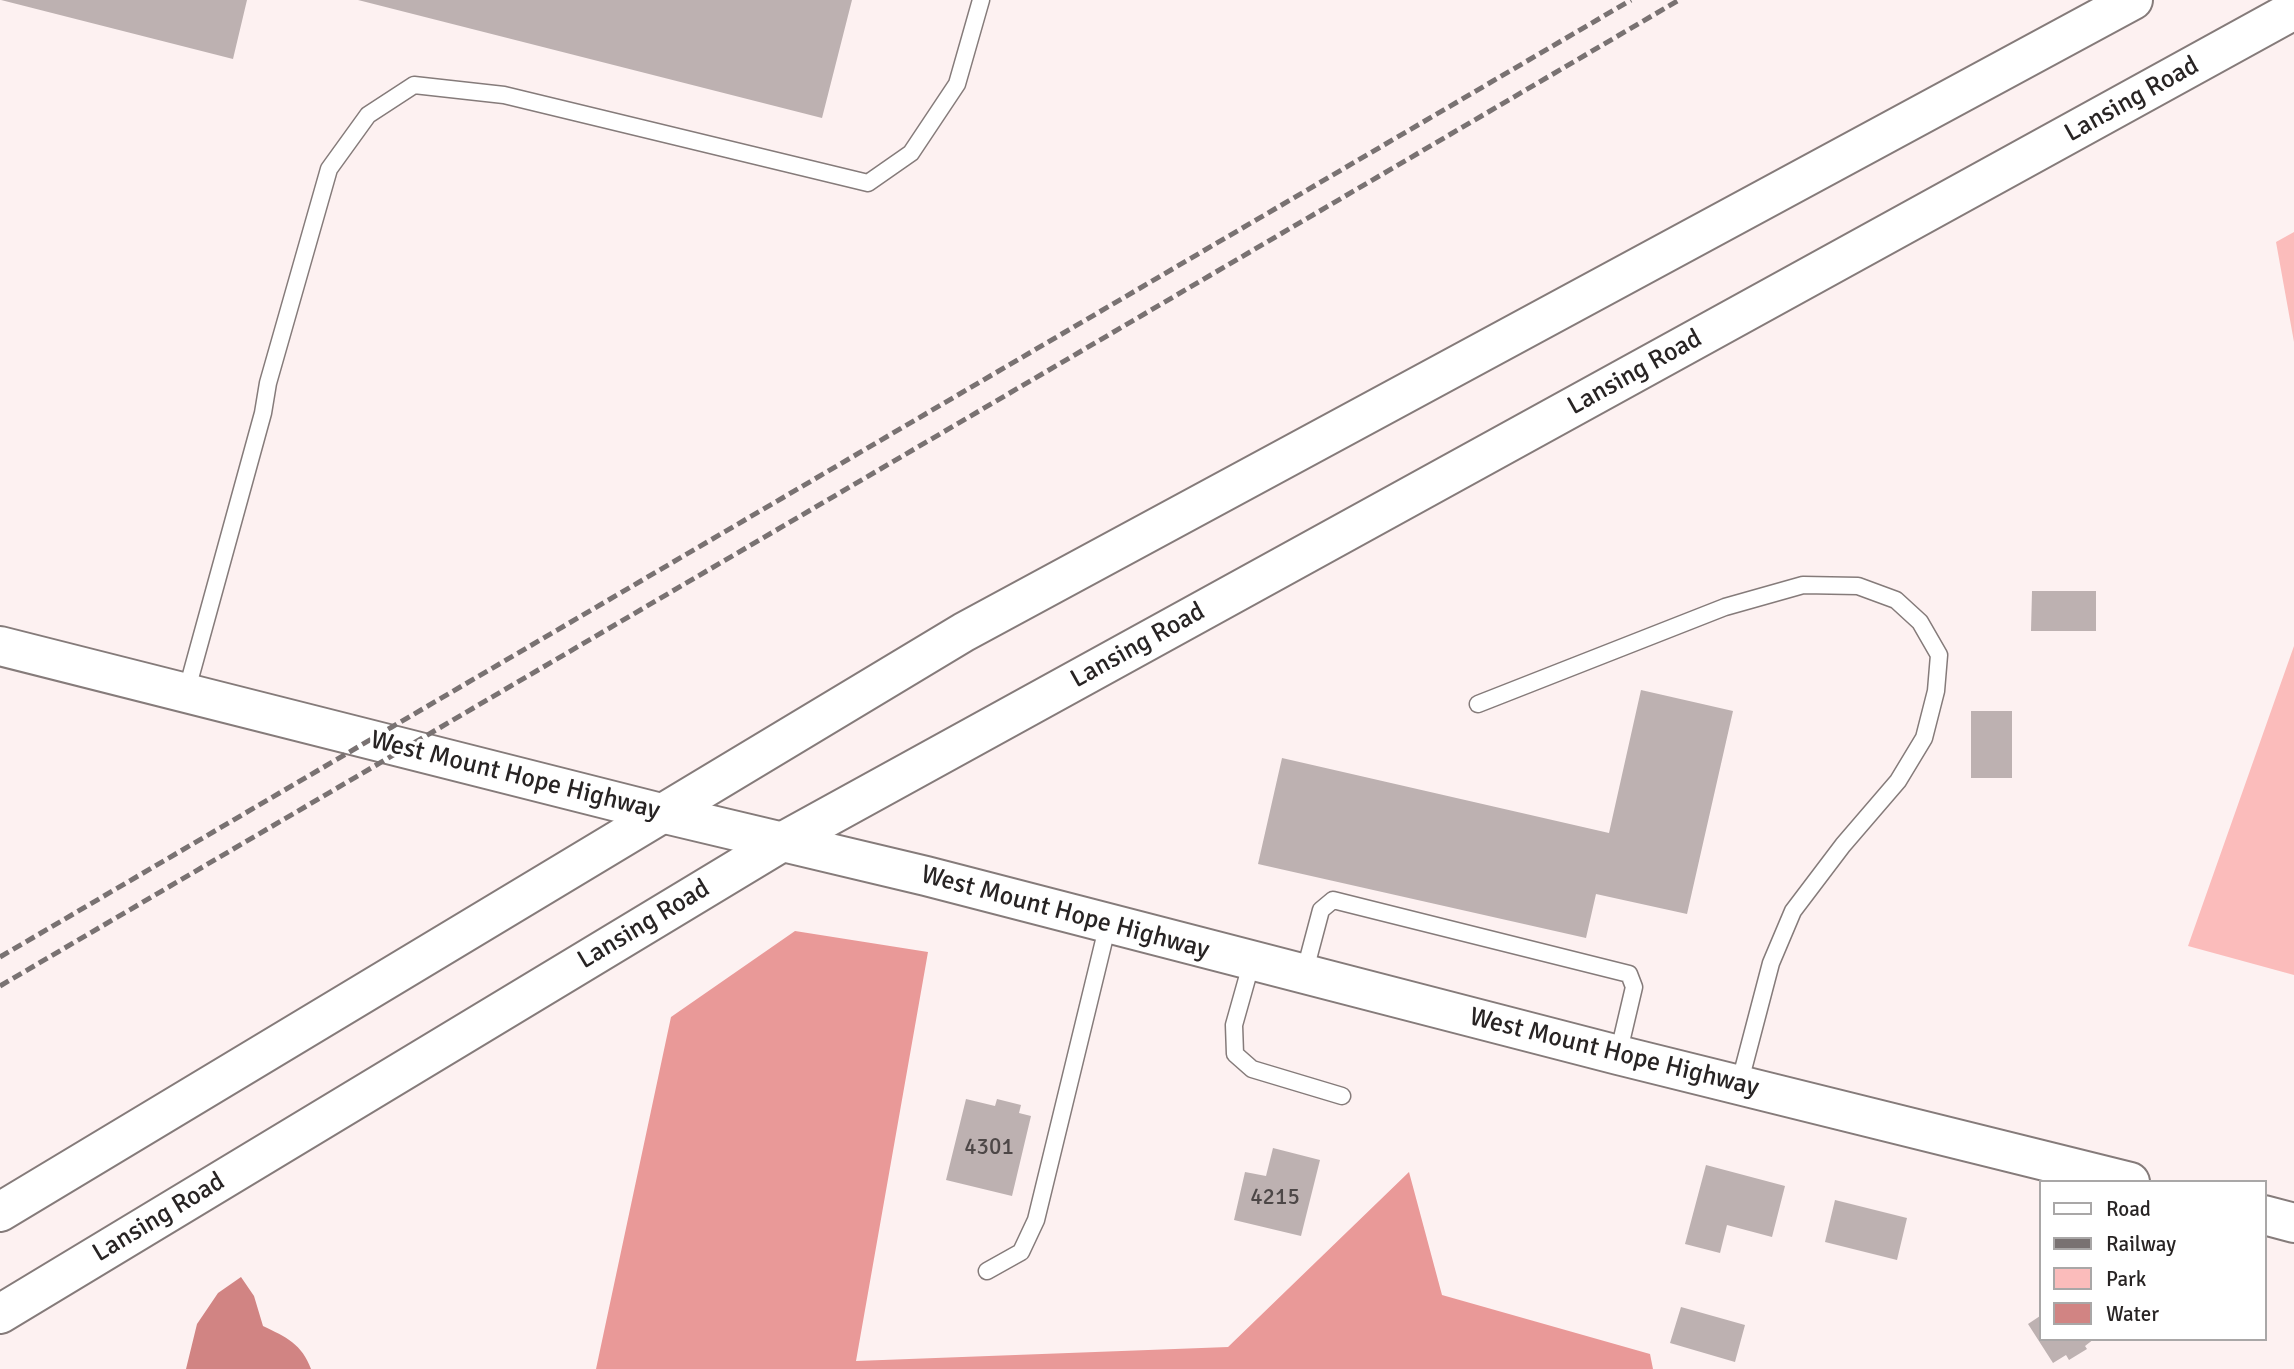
<!DOCTYPE html>
<style>
body{margin:0}
#map{position:relative;width:2294px;height:1369px;overflow:hidden;background:#fdf1f1;font-family:Signika,sans-serif}
canvas{display:block}
.legend{position:absolute;left:2039px;top:1180px;width:228px;height:161px;box-sizing:border-box;background:#fff;border:2px solid #a9a7a7;margin:0;padding:9px 12px;list-style:none;font-size:21px;color:#282424}
.legend li{display:flex;align-items:center;gap:14px;height:35px}
.legend b{width:35px;border:2px solid #a9a7a7}
</style>
<div id="map">
<canvas width="2294" height="1369"></canvas>
<ul class="legend">
<li><b style="height:9px;background:#fff"></b>Road</li>
<li><b style="height:9px;background:#797272"></b>Railway</li>
<li><b style="height:19px;background:#fbbcbb"></b>Park</li>
<li><b style="height:19px;background:#d18483"></b>Water</li>
</ul>
</div>
<script>
const g = document.querySelector('canvas').getContext('2d');
g.lineJoin = 'round';
function fillPath(path, color) { g.fillStyle = color; g.fill(path, 'evenodd'); }
function trace(path, color, width, dash) { g.strokeStyle = color; g.lineWidth = width; g.lineCap = dash ? 'butt' : 'round'; g.setLineDash(dash || []); g.stroke(path); }
function label(font, color, halo, rows, align = 'center') {
  g.font = font + ' Signika,sans-serif'; g.lineWidth = 7; g.setLineDash([]); g.textBaseline = 'middle'; g.strokeStyle = halo; g.fillStyle = color; for (const [text, x, y, turn = 0] of rows) {
    g.save(); g.translate(x, y); g.rotate((+turn || 0) * Math.PI / 180); g.textAlign = isNaN(turn) ? turn : align; if (halo) g.strokeText(text, 0, 0); g.fillText(text, 0, 0); g.restore();
  }
}
fillPath(new Path2D(`
 M 2294,232 L 2294,342 L 2276,242 Z
 M 2294,646 L 2294,975 L 2188,946 Z`), '#fbbcbb');
fillPath(new Path2D(`
 M 795,931 L 928,952 L 856,1361 L 1228,1347 L 1409,1172 L 1442,1295 L 1650,1354 L 1653,1369 L 596,1369 L 671,1017 Z`), '#e99998');
fillPath(new Path2D(`
 M 241,1277 L 254,1296 L 263,1326 C 286,1337 302,1344 311,1369 L 186,1369 L 197,1324 L 218,1293 Z`), '#d18483');
fillPath(new Path2D(`
 M 1,0 L 247,0 L 233,59 Z
 M 358,0 L 852,0 L 822,118 Z
 M 2032,591 L 2096,591 L 2096,631 L 2031,631 Z
 M 1641,690 L 1733,711 L 1687,914 L 1596,894 L 1586,938 L 1258,864 L 1282,758 L 1609,833 Z
 M 1971,711 L 2012,711 L 2012,778 L 1971,778 Z
 M 966,1099 L 995,1106 L 997,1099 L 1021,1105 L 1019,1113 L 1031,1116 L 1012,1196 L 946,1180 Z
 M 1273,1148 L 1320,1160 L 1301,1236 L 1234,1220 L 1245,1172 L 1266,1176 Z
 M 1706,1165 L 1785,1186 L 1772,1237 L 1727,1225 L 1720,1253 L 1685,1244 Z
 M 1835,1200 L 1907,1218 L 1897,1260 L 1825,1242 Z
 M 1681,1307 L 1745,1325 L 1735,1362 L 1670,1343 Z
 M 2040,1316 L 2040,1339 L 2094,1339 L 2085,1346 L 2087,1349 L 2069,1360 L 2066,1355 L 2053,1363 L 2028,1324 Z`), '#bdb1b1');
const service = new Path2D(`
 M 186,693 L 263,413 L 268,383 L 329,169 L 368,115 L 414,85 L 504,95 L 868,183 L 911,153 L 957,84 L 981,0
 M 1478,704 L 1725,607 L 1803,585 L 1858,586 L 1896,600 L 1920,622 L 1939,655 L 1936,691 L 1924,738 L 1898,781 L 1843,845 L 1793,911 L 1771,963 L 1739,1085
 M 1252,961 L 1234,1025 L 1235,1054 L 1252,1069 L 1342,1096
 M 1304,974 L 1321,910 L 1333,900 L 1629,974 L 1634,987 L 1618,1055
 M 987,1271 L 1021,1252 L 1036,1220 L 1108,924`);
const tertiary = new Path2D(`
 M 0,646 L 661,813 L 926,876 L 1618,1055 L 2130,1182
 M 2264,1215 L 2294,1223`);
const secondary = new Path2D(`
 M 0,1212 L 964,632 L 2133,0
 M 0,1314 L 782,842 L 2294,10`);
trace(service, '#857b7a', 19);
trace(tertiary, '#857b7a', 42);
trace(secondary, '#857b7a', 42);
trace(service, '#fff', 16);
trace(tertiary, '#fff', 38);
trace(secondary, '#fff', 38);
trace(new Path2D(`
 M 0,957 L 1631,0
 M 0,986 L 1679,0`), '#797272', 5, [10, 5]);
label('23px', '#4d4747', null, [
 ["4301",989,1148],
 ["4215",1275,1198]
]);
label('26px', '#282424', '#fff', [
 ["Lansing Road",2132,100,-29],
 ["Lansing Road",1635,373,-29],
 ["Lansing Road",1138,646,-29],
 ["West Mount Hope Highway",515,776,14],
 ["West Mount Hope Highway",1065,913,15],
 ["Lansing Road",644,925,-31],
 ["West Mount Hope Highway",1614,1053,14],
 ["Lansing Road",159,1218,-31]
]);
</script>
